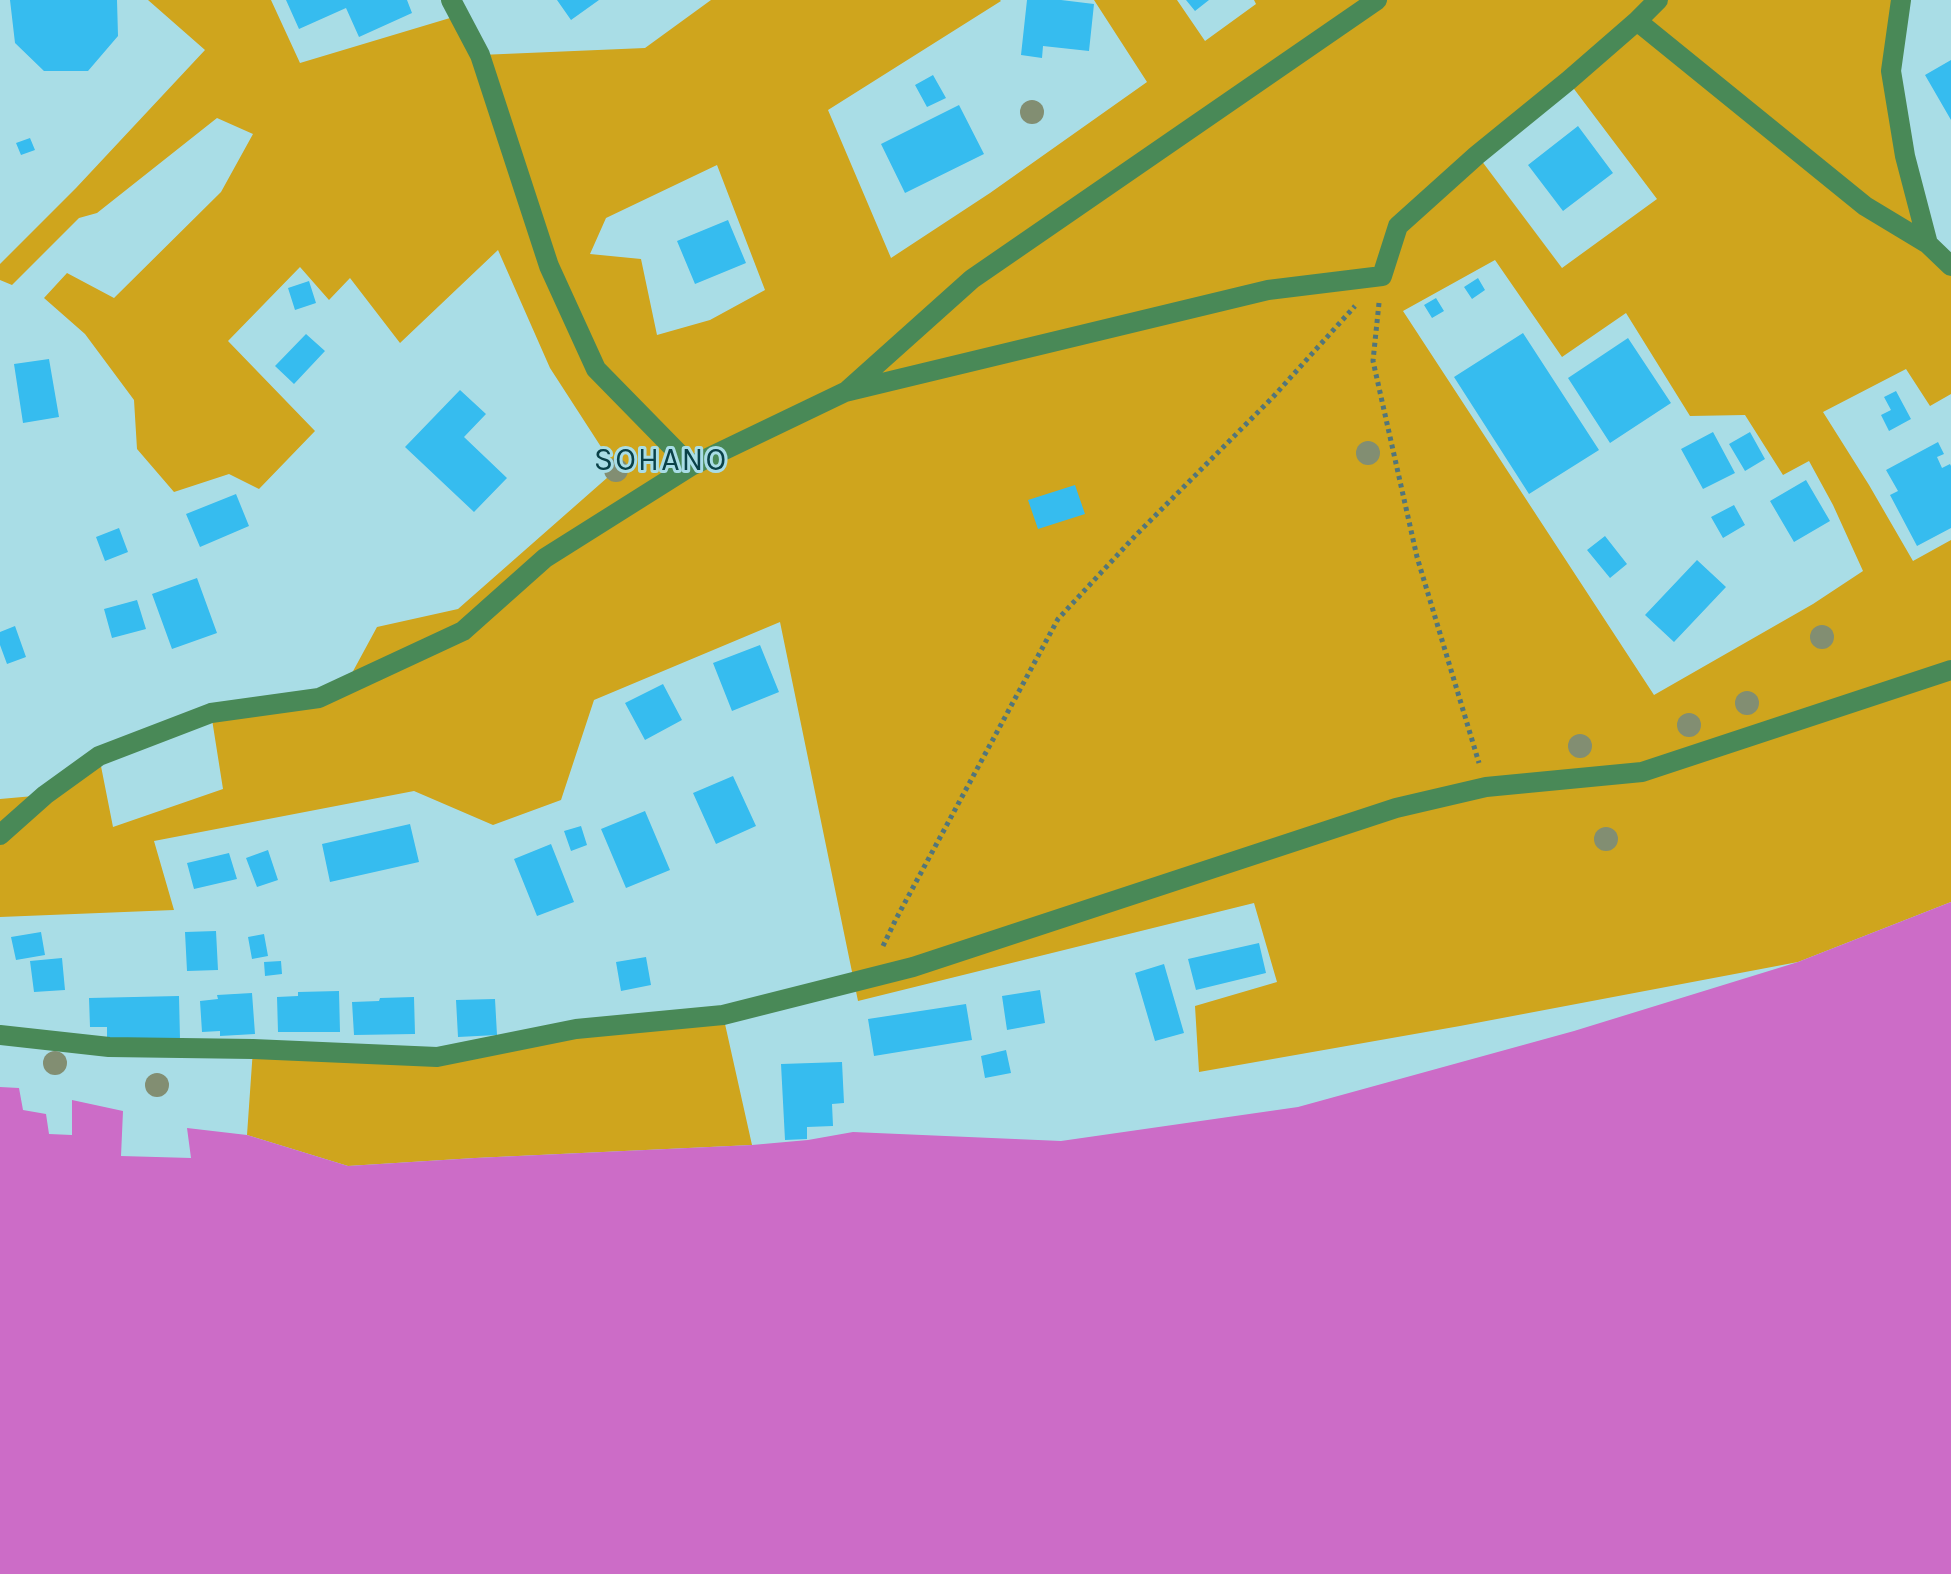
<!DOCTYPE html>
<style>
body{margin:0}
canvas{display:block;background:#a9dde6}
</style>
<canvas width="1951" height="1574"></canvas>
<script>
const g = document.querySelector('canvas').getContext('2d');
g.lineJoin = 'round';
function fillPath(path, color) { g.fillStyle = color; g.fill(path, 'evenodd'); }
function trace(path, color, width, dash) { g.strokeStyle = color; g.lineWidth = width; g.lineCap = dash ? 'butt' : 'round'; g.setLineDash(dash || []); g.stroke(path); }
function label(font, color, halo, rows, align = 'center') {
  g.font = font + ' Karla,sans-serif'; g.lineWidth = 6; g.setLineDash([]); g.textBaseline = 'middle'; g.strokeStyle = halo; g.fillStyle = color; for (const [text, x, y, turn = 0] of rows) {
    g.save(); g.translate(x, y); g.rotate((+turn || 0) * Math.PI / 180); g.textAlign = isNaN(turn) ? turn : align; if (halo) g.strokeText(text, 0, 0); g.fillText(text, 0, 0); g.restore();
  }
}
fillPath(new Path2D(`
 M 148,0 L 271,0 L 300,63 L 460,15 L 480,55 L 645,48 L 711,0 L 1000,0 L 1001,1 L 828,110 L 891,258 L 990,193 L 1147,82 L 1094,0 L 1177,0 L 1205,41 L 1256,4 L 1254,0 L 1901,0 L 1891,71 L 1928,244 L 1951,266 L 1951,394 L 1930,406 L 1906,369 L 1823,412 L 1869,485 L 1913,561 L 1951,540 L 1951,902 L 1798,962 L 1460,1026 L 1199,1072 L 1195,1006 L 1277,982 L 1254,903 L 858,1001 L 780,622 L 594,700 L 561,800 L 493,825 L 414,791 L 154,841 L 174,910 L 0,917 L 0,799 L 45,795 L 99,756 L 113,827 L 223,789 L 211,713 L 345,686 L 377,627 L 458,609 L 616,470 L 550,368 L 498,250 L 400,343 L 350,278 L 329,300 L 300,267 L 228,341 L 315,431 L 259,489 L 229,474 L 174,492 L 137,449 L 134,400 L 85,334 L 44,298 L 67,273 L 114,298 L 221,192 L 253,134 L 217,118 L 97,213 L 79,218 L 12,285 L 0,280 L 0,264 L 76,188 L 205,50 ZM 1568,81 L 1657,199 L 1562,268 L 1478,156 ZM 717,165 L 765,290 L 710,320 L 657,335 L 641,259 L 590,254 L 606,218 ZM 1495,260 L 1562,357 L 1626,313 L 1690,416 L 1745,415 L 1783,475 L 1809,461 L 1833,505 L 1863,571 L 1813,604 L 1654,695 L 1403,311 Z
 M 723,1015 L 752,1145 L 475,1158 L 348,1166 L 247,1135 L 253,1049 L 437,1057 Z`), '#cfa51d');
fillPath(new Path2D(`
 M 1951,902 L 1951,1574 L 0,1574 L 0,1087 L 19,1088 L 23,1110 L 46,1114 L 49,1134 L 72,1135 L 72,1100 L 123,1111 L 121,1156 L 191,1158 L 187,1128 L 247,1135 L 348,1166 L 475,1158 L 752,1145 L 808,1140 L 853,1132 L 1061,1141 L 1298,1107 L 1574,1031 L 1798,962 Z`), '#cc6cc7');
fillPath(new Path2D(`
 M 10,0 L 117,0 L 118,36 L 88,71 L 44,71 L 15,43 Z
 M 286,0 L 407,0 L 412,13 L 359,37 L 346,8 L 299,29 Z
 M 557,0 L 599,0 L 571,20 Z
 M 1027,0 L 1061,0 L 1094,4 L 1089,51 L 1043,46 L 1042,58 L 1021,55 Z
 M 1186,0 L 1209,0 L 1195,11 Z
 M 1951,60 L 1951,120 L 1925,75 Z
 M 933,75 L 946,98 L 927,107 L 915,85 Z
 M 959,105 L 984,154 L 905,193 L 881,144 Z
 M 1578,126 L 1613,173 L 1563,211 L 1528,165 Z
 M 30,138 L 35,150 L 21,155 L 16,143 Z
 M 728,220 L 746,263 L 695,284 L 677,241 Z
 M 1478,278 L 1485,290 L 1472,299 L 1464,287 Z
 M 309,281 L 316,303 L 295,310 L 288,288 Z
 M 1436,298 L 1444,311 L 1432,318 L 1424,305 Z
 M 1523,333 L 1599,450 L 1529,494 L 1454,377 Z
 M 306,334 L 325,351 L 294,384 L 275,366 Z
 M 1628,338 L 1671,403 L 1610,443 L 1568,378 Z
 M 49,359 L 59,417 L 23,423 L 14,364 Z
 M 460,390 L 486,414 L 464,437 L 507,478 L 474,512 L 405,447 Z
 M 1896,391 L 1911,419 L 1889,431 L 1881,415 L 1891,410 L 1884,397 Z
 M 1713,432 L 1735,473 L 1703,489 L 1681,449 Z
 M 1750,432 L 1765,459 L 1745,471 L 1729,444 Z
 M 1938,442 L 1944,454 L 1937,457 L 1942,468 L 1950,464 L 1951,466 L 1951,528 L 1917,546 L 1890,495 L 1898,491 L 1886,470 Z
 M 1806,480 L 1830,521 L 1794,542 L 1770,501 Z
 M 1075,485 L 1085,514 L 1038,529 L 1028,500 Z
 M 236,494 L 249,526 L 200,547 L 186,514 Z
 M 1734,505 L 1745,525 L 1723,538 L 1711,517 Z
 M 119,528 L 128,552 L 105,561 L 96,537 Z
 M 1605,536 L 1627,564 L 1610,578 L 1587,550 Z
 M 1697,560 L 1726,587 L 1674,642 L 1645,615 Z
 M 197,578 L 217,633 L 172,649 L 152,594 Z
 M 137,600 L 146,629 L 112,638 L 104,609 Z
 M 15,626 L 26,657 L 7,664 L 0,645 L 0,632 Z
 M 760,645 L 779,692 L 732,711 L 713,663 Z
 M 663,684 L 682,720 L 645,740 L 625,703 Z
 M 733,776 L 756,826 L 716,844 L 693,793 Z
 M 645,811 L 670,870 L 626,888 L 601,829 Z
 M 410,824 L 419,862 L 330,882 L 322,844 Z
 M 581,826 L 587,845 L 571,851 L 564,831 Z
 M 551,844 L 574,902 L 537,916 L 514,859 Z
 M 268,850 L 278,880 L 257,887 L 246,858 Z
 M 229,853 L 237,879 L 194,889 L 187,863 Z
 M 216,931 L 218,970 L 187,971 L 185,932 Z
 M 41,932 L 45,955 L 16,960 L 11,937 Z
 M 264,934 L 268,956 L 252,959 L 248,937 Z
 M 1259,943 L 1266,973 L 1196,990 L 1188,959 Z
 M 646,957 L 651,985 L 621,991 L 616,962 Z
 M 62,958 L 65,990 L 34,992 L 30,961 Z
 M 281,961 L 282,974 L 265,976 L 264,962 Z
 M 1164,964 L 1184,1033 L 1155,1041 L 1135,973 Z
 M 1040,990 L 1045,1023 L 1007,1030 L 1002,996 Z
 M 339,991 L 340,1032 L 278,1032 L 277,997 L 298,996 L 298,992 Z
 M 252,993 L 255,1034 L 220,1036 L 220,1031 L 202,1032 L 200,1001 L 218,999 L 217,995 Z
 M 179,996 L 180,1039 L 107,1041 L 107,1027 L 90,1027 L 89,998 Z
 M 414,997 L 415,1034 L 354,1035 L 352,1002 L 379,1001 L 380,998 Z
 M 495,999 L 497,1035 L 458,1037 L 456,1000 Z
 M 966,1004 L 972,1040 L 874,1056 L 868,1019 Z
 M 1006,1050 L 1011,1073 L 985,1078 L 981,1056 Z
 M 842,1062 L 844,1103 L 832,1104 L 833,1126 L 807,1127 L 807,1139 L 785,1140 L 781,1064 Z`), '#36bcef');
trace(new Path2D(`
 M 1379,303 L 1373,361 L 1417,557 L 1479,763
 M 883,946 L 896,919 L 1058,619 L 1136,535 L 1273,397 L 1355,306`), '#52767b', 5, [4, 4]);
trace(new Path2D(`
 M 451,0 L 480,55 L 549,266 L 596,369 L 691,466
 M 1901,0 L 1891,71 L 1905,156 L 1928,244
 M 1637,21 L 1865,206 L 1928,244 L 1951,266
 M 848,390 L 972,279 L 1377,0
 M 0,835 L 45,795 L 99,756 L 211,713 L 319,698 L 463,631 L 545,558 L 691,466 L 845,392 L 1268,290 L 1382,276 L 1398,226 L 1477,155 L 1568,81 L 1637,21 L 1658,0
 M 0,1035 L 109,1047 L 253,1049 L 437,1057 L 576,1029 L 723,1015 L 913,967 L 1396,808 L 1486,787 L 1642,772 L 1951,670`), '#498957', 20);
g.fillStyle = '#828e72';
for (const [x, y] of [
 [1032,112],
 [1368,453],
 [616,470],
 [1822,637],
 [1747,703],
 [1689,725],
 [1580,746],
 [1606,839],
 [55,1063],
 [157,1085]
]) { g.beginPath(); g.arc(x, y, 12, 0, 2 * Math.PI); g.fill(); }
g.letterSpacing = '2px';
label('32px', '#0a4148', '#a9dde6', [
 ["SOHANO",661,461]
]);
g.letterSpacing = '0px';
</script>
